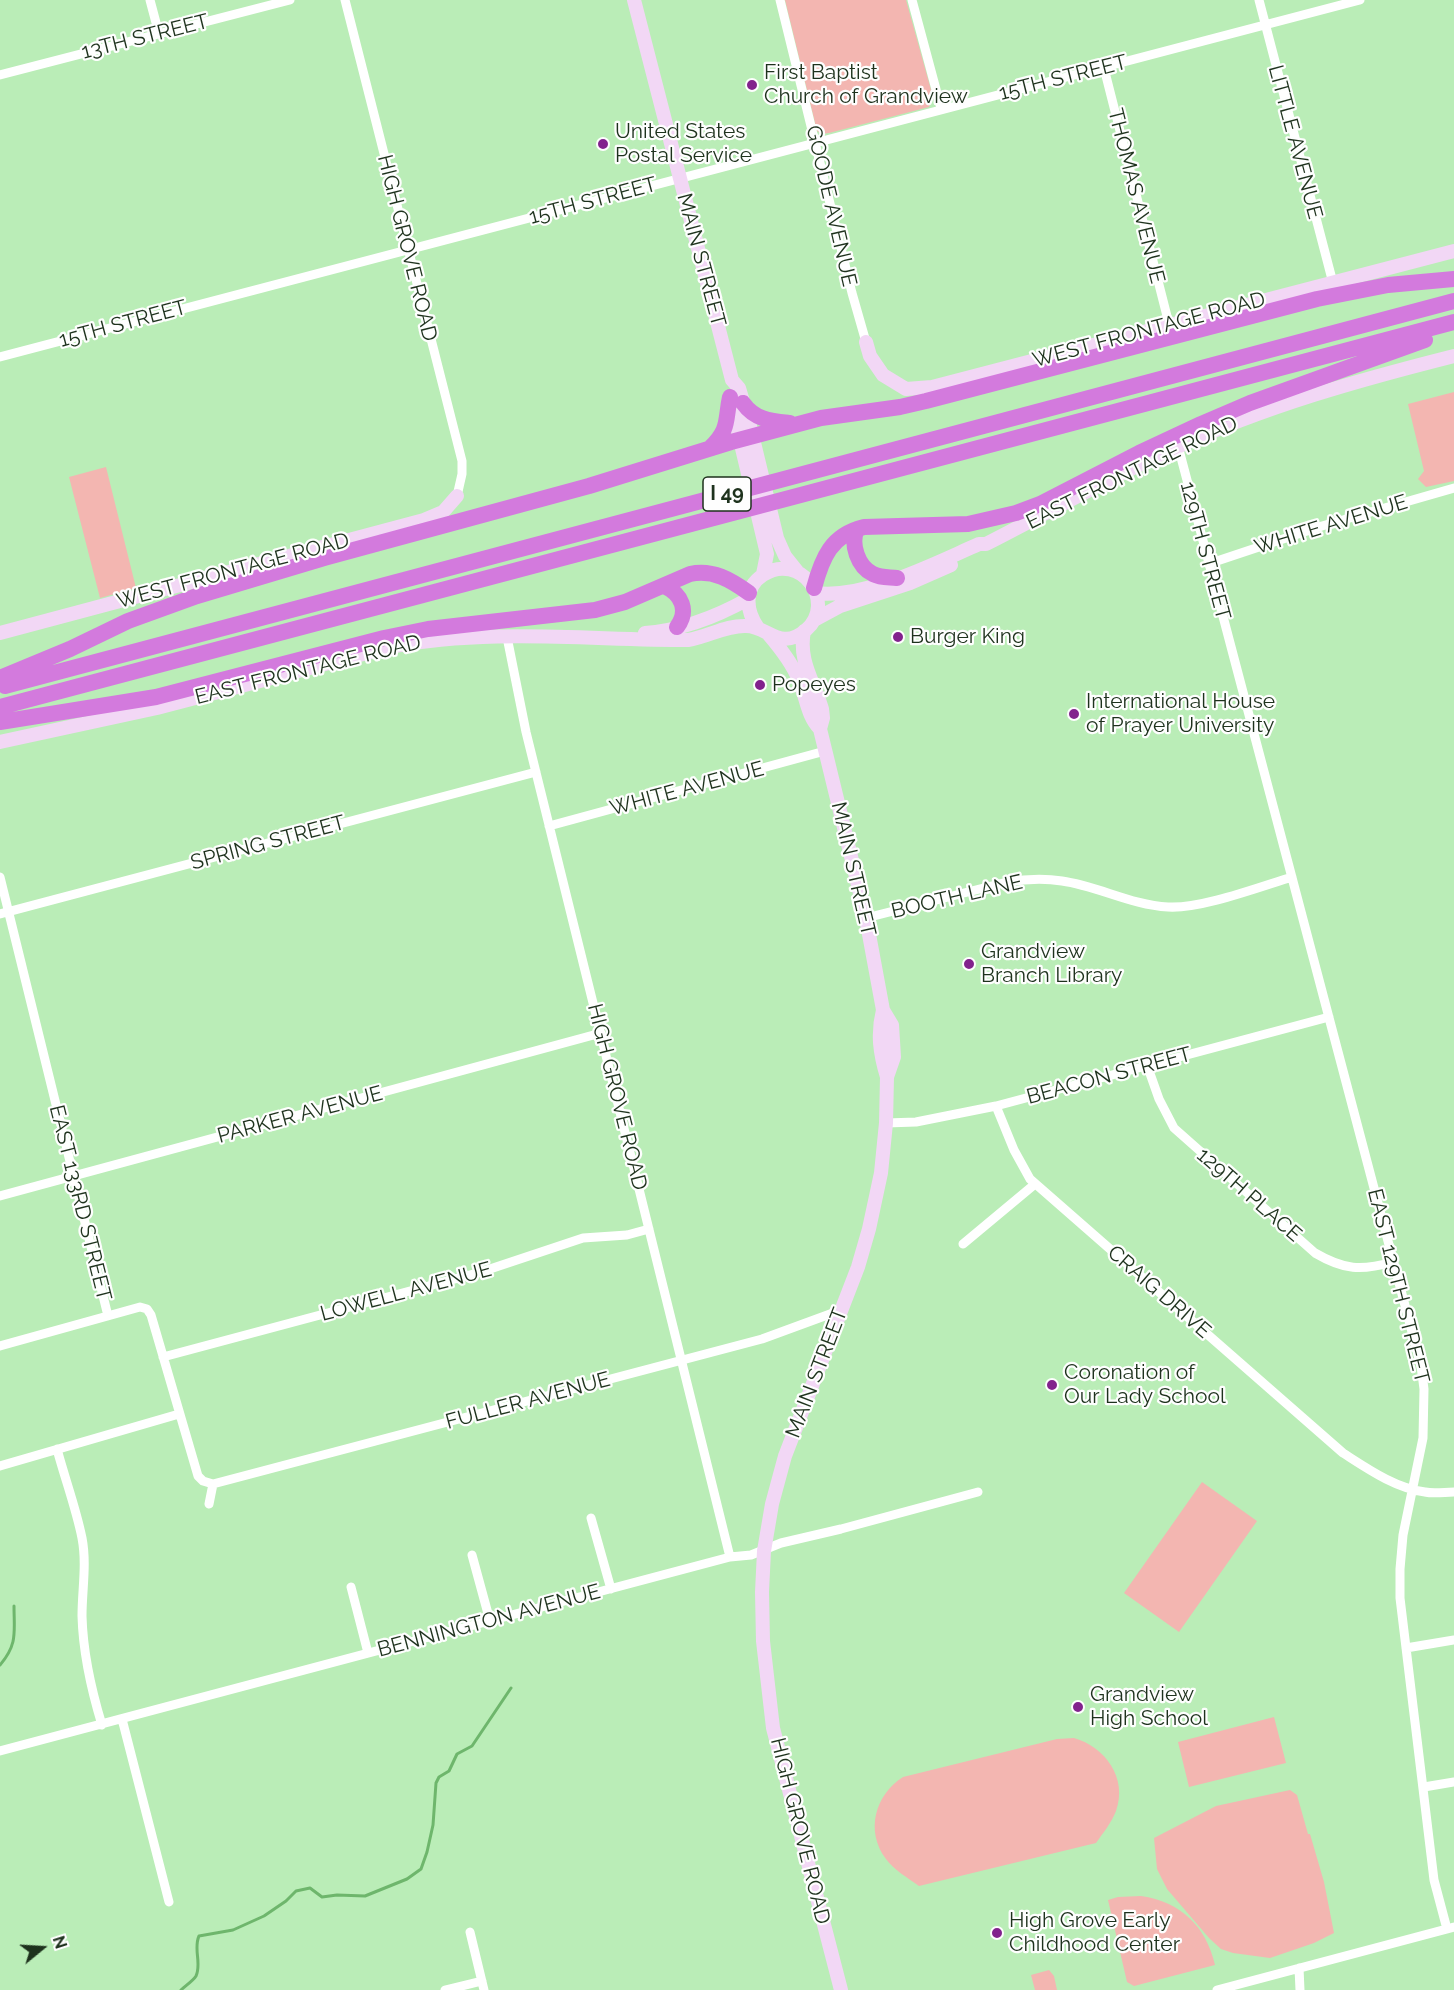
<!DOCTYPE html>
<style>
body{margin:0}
#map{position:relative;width:1454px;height:1990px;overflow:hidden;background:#baedb7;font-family:Raleway,sans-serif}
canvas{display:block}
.north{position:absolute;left:12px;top:1918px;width:60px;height:60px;-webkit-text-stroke:4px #fefefe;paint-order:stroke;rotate:72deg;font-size:16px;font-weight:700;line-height:24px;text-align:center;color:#1e321d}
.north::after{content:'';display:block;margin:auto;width:21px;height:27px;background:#1e321d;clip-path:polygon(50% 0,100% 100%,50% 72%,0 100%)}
</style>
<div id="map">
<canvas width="1454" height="1990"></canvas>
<div class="north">N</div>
</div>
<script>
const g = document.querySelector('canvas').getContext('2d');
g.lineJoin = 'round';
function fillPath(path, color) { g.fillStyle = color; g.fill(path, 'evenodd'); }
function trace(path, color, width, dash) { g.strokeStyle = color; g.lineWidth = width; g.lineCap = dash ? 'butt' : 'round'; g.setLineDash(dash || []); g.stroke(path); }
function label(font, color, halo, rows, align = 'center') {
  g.font = font + ' Raleway,sans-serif'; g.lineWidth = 4.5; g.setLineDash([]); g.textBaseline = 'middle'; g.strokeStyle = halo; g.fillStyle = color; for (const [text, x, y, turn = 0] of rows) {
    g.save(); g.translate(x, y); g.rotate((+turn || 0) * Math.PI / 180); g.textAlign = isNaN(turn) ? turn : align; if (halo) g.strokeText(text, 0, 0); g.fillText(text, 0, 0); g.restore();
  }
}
fillPath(new Path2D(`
 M 785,0 L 906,0 L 933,97 L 929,107 L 829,133 L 822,134 L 817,131 Z
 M 1454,392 L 1454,481 L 1426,487 L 1418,479 L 1424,471 L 1408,404 Z
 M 106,467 L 136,588 L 100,598 L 69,477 Z
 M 1202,1482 L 1257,1521 L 1179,1632 L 1124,1593 Z
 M 1274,1717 L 1286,1763 L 1189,1787 L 1178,1742 Z
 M 1074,1738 C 1105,1747 1128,1778 1116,1811 C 1112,1822 1103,1833 1096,1843 L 919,1886 C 908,1878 894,1870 886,1859 C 865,1831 875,1795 903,1777 L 1057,1739 Z
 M 1290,1790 L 1297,1795 L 1308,1834 L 1310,1834 L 1324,1882 L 1334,1933 L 1314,1943 L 1270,1958 L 1233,1953 L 1221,1949 L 1209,1938 L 1167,1889 L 1157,1869 L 1154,1838 L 1216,1806 Z
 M 1141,1896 C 1181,1902 1206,1926 1215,1965 L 1134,1986 L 1127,1982 L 1108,1900 L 1118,1897 Z
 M 1049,1970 L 1054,1976 L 1057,1990 L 1035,1990 L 1031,1975 Z`), '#f3b6b1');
trace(new Path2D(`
 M 0,1665 C 18,1644 14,1632 14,1606
 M 181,1990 C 185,1986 193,1981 196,1976 C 202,1963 193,1949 199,1936 L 233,1930 L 264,1916 L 286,1901 L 296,1891 L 310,1888 L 322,1897 L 337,1895 L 365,1896 L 407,1879 L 421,1869 L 427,1852 L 433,1825 L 436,1783 L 439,1777 L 449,1771 L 457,1754 L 472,1746 L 511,1688`), '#6eb66c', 3);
trace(new Path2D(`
 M 150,0 L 159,34
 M 345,0 L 462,461 L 462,474 L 457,496
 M 780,0 L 852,293 L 866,342
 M 912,0 L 941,108
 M 1259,0 L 1333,283
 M 1104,68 L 1169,324
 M 0,75 L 290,0
 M 0,357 L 1360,0
 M 1178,446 L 1421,1366 L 1424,1389 L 1423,1438 L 1403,1535 L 1400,1569 L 1400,1598 L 1434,1880 L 1447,1929
 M 1208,564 L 1322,526 L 1454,488
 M 507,637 L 526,732 L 730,1557
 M 549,826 L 825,751
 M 0,877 L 108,1316
 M 0,914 L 536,772
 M 866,918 L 1007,882 C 1026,879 1043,878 1062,881 C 1098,886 1131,905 1168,907 C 1201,909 1259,887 1292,877
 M 1147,1065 L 1159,1099 L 1174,1128 L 1315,1253 C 1344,1270 1361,1271 1393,1262
 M 996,1106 L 1014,1150 L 1030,1179 L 1343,1453 C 1368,1469 1395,1488 1425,1492 C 1434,1494 1445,1492 1454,1492
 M 886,1123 L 916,1122 L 996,1106 L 1329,1017
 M 0,1196 L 601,1033
 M 963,1244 L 1035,1184
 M 0,1346 L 140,1307 L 147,1309 L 151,1315 L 198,1476 L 203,1481 L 213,1484
 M 163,1357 L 481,1272 L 583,1238 L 627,1235 L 649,1229
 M 57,1449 C 65,1479 76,1508 82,1538 C 87,1564 82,1590 82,1616 C 83,1653 91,1689 102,1725
 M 0,1466 L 179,1414
 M 213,1484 L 762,1339 L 841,1310
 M 209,1504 L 213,1484
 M 591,1518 L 611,1589
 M 472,1555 L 490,1621
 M 351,1587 L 368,1653
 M 1406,1648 L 1454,1640
 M 122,1719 L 169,1902
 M 0,1751 L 730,1557 L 751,1555 L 781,1543 L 841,1529 L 978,1492
 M 1424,1787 L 1454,1782
 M 470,1932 L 484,1990
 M 1299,1968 L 1300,1990
 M 445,1990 L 482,1981
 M 1217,1990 L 1454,1927`), '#fff', 9);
trace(new Path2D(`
 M 634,0 L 732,380 L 739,388 L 749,422 L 777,538 L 785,556 L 797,571
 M 866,342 L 870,356 L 883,375 L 906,389 L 932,387 L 1454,251
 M 731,402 L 767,554 L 763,574
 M 816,593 C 866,599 933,564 979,544 L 986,544 C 1049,512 1112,476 1177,447 C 1266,406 1359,380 1454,356
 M 814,620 L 840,606 L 910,583 L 951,565
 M 804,631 C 798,661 814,681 822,709 L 823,718 L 820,729 L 866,918 L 883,1010 L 892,1025 L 894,1057 L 887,1077 L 886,1123 L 881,1173 L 869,1229 L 858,1267 L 785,1456 L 772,1504 L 764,1551 L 762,1592 L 763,1641 L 773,1728 L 841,1990
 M 0,633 L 424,520 L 443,512 L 457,496
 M 645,633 C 682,630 716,617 748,599
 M 769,635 C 781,649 792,663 799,680 C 806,696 807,716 820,729
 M 0,742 L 157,708 L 390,647 C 489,628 589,640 688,640 C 708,637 726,625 746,626 C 768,626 780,652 806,630 C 838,602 800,551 763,575 C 743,588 746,611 758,628
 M 883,1010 C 877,1034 880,1054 887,1077`), '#f2d7f5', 14);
trace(new Path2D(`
 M 743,403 C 755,420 771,421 790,423
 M 710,448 C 730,429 725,420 730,397
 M 857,529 C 850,544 858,567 873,574 C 881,578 889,577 897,578
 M 664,586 C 682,594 689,611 677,627
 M 814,588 C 822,558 831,535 864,527 L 968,524 L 1016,513 L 1040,504 L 1139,453 L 1201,424 L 1250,403 L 1425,340
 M 0,678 L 70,649 L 128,621 L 197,596 L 324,558 L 589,486 L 731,442 L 821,418 L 900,407 L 926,401 L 1317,299 L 1388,285 L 1454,279
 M 5,686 L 1454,301
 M 0,707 L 1454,322
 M 0,722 L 156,697 L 384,638 L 428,629 L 595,610 L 625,602 L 690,574 C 713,569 731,580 749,593`), '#d37add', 16);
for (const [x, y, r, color] of [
 [752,85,6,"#82228d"],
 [603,144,6,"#82228d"],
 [898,637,6,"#82228d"],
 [760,685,6,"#82228d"],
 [1074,714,6,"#82228d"],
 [969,964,6,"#82228d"],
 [1052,1385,6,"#82228d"],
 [1078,1707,6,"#82228d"],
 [997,1933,6,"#82228d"]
]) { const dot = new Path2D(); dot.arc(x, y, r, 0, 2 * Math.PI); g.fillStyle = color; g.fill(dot); trace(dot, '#fefefe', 2); }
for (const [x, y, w] of [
 [727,494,48]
]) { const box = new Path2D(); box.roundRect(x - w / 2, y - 17, w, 34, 4.5); g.fillStyle = '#fefefe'; g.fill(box); trace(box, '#1e321d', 1.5); }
label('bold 20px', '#1e321d', null, [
 ["I 49",727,494]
]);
label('21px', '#1e321d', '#fefefe', [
 ["13TH STREET",145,37,-14],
 ["15TH STREET",1063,78,-14],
 ["LITTLE AVENUE",1295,142,75],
 ["THOMAS AVENUE",1136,196,76],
 ["15TH STREET",593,201,-15],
 ["GOODE AVENUE",831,206,77],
 ["HIGH GROVE ROAD",407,248,76],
 ["MAIN STREET",701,260,75],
 ["15TH STREET",123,324,-15],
 ["WEST FRONTAGE ROAD",1149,330,-15],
 ["EAST FRONTAGE ROAD",1132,473,-26],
 ["WHITE AVENUE",1331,525,-17],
 ["129TH STREET",1205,551,75],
 ["WEST FRONTAGE ROAD",233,571,-15],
 ["EAST FRONTAGE ROAD",308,670,-14],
 ["WHITE AVENUE",687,789,-15],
 ["SPRING STREET",268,843,-15],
 ["MAIN STREET",853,869,77],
 ["BOOTH LANE",957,897,-13],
 ["BEACON STREET",1109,1076,-15],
 ["HIGH GROVE ROAD",617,1097,76],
 ["PARKER AVENUE",300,1115,-15],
 ["129TH PLACE",1249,1195,41],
 ["EAST 133RD STREET",80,1203,76],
 ["EAST 129TH STREET",1398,1286,76],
 ["LOWELL AVENUE",406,1292,-15],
 ["CRAIG DRIVE",1159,1292,41],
 ["MAIN STREET",817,1373,-69],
 ["FULLER AVENUE",528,1401,-15],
 ["BENNINGTON AVENUE",489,1621,-15],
 ["HIGH GROVE ROAD",800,1831,76]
]);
label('21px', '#1e321d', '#fefefe', [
 ["First Baptist",764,73],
 ["Church of Grandview",764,97],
 ["United States",615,132],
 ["Postal Service",615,156],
 ["Burger King",910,637],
 ["Popeyes",772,685],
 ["International House",1086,702],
 ["of Prayer University",1086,726],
 ["Grandview",981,952],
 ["Branch Library",981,976],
 ["Coronation of",1064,1373],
 ["Our Lady School",1064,1397],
 ["Grandview",1090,1695],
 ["High School",1090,1719],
 ["High Grove Early",1009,1921],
 ["Childhood Center",1009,1945]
], 'left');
</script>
